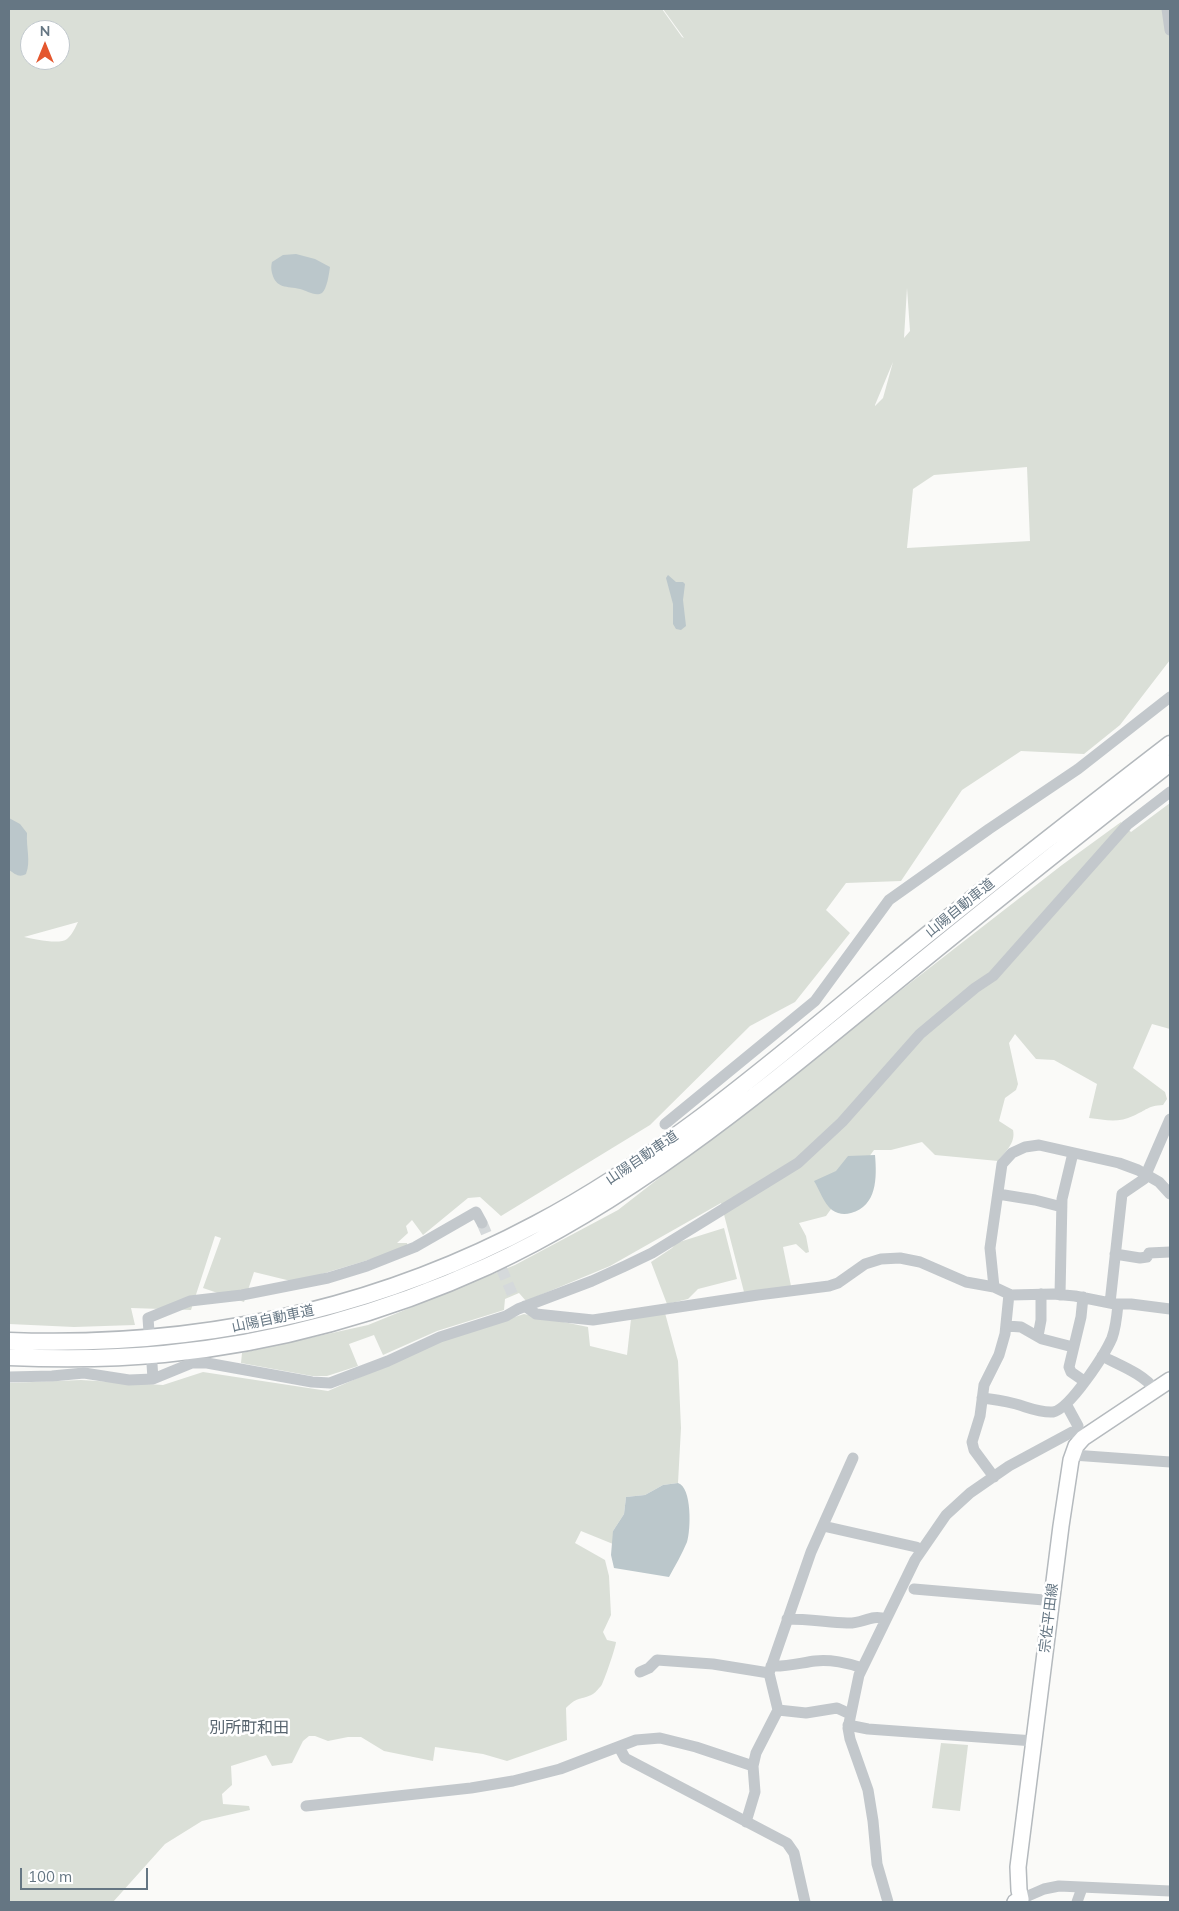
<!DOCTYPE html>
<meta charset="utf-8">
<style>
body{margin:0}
#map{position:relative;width:1179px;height:1911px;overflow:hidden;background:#fafaf8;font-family:Mulish,sans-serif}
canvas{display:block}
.frame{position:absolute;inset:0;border:10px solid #657683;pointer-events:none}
.north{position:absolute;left:20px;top:20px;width:50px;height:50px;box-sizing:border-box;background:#fff;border:1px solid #c1c8cd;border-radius:50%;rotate:0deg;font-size:14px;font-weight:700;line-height:20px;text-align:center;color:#657683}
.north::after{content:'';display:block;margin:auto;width:18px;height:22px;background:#e4572e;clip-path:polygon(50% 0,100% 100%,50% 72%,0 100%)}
.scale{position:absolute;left:20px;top:1868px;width:128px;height:22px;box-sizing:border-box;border:2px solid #657683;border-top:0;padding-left:6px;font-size:15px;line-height:18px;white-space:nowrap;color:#657683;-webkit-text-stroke:4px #fff;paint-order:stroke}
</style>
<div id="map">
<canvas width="1179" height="1911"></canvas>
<div class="frame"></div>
<div class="north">N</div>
<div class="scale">100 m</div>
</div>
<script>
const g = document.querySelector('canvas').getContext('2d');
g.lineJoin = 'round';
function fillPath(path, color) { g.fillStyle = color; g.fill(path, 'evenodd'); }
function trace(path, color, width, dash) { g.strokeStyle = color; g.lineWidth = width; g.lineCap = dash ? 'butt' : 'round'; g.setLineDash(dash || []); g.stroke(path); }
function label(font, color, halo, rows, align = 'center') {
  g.font = font + ' Mulish,"Noto Sans JP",sans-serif'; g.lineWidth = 5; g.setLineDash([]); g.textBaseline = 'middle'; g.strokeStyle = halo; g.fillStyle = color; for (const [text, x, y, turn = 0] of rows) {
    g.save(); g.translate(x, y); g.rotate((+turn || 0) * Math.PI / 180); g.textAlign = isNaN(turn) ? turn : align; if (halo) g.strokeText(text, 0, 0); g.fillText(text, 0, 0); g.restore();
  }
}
fillPath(new Path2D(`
 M 9,9 L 662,9 L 682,37 L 684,38 L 663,9 L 1170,9 L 1170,660 L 1120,725 L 1084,754 L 1021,751 L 962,790 L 901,881 L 846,883 L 826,910 L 850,933 L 795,1002 L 750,1026 L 650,1125 L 501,1216 L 480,1197 L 468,1198 L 423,1235 L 412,1220 L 406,1226 L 408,1233 L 397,1243 L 407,1243 L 408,1248 L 295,1282 L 254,1272 L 244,1302 L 203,1288 L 221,1238 L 215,1236 L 191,1310 L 131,1308 L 135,1325 L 74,1327 L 9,1324 ZM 30,30 L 60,30 L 60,60 L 30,60 ZM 907,288 L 910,331 L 904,338 ZM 893,362 L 883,398 L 875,406 L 875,405 ZM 1027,467 L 1030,541 L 907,548 L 913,489 L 934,475 ZM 78,922 C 75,928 72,935 67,939 C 60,945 33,939 24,937 Z
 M 1170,803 L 1170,1029 L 1152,1024 L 1133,1068 L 1165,1092 L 1167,1099 L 1163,1105 C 1147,1106 1147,1110 1133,1116 C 1119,1123 1105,1120 1089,1118 L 1097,1084 L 1054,1060 L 1036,1059 L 1015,1034 L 1009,1043 L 1018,1084 L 1016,1090 L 1005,1098 L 999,1121 L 1013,1130 C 1016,1143 1005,1152 998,1161 L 935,1155 L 922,1142 L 891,1150 L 874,1150 L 826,1216 L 799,1223 L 806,1236 L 809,1252 L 806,1253 L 796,1244 L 783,1247 L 791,1286 L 744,1292 L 721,1203 L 610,1266 L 526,1301 L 519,1293 L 505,1299 L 504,1310 L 437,1331 L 383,1355 L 374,1335 L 349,1344 L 358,1366 L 327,1376 L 312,1376 L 241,1363 L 242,1353 L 368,1325 L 515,1265 L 618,1210 L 1062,865 L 1121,822 L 1131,832 Z
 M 724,1228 L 737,1279 L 698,1289 L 688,1299 L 667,1304 L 651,1262 L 672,1248 L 676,1243 Z
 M 665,1313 L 678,1361 L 681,1428 L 678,1483 L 663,1485 L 645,1495 L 626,1497 L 624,1514 L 613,1531 L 613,1544 L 581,1531 L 575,1543 L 605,1560 L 609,1576 L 611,1615 L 603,1632 L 607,1640 L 616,1642 C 616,1646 604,1682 601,1686 C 599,1688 596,1692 593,1694 C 580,1701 579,1695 566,1708 L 567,1740 L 507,1761 L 483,1754 L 435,1747 L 433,1761 L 384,1751 L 361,1737 L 348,1737 L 328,1741 L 315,1736 L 309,1736 L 303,1741 L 292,1763 L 272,1766 L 266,1755 L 231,1766 L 232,1785 L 222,1794 L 223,1804 L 249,1806 L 250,1810 L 202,1821 L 165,1844 L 113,1902 L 9,1902 L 9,1383 L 81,1380 L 163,1385 L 203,1372 L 328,1391 L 447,1339 L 524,1314 L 588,1327 L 590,1346 L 627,1355 L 631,1319 Z
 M 941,1743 L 968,1745 L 960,1811 L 932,1808 Z`), '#dadfd7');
fillPath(new Path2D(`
 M 296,254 L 315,259 L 330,267 C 329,274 327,289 322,293 C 315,297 306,290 300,289 C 287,286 276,289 272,273 C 271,269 271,266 272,262 L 283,255 Z
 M 668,575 L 676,582 L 683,582 L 685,584 L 683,600 L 686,626 L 681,630 L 676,629 L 673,624 L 673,604 L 666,578 Z
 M 9,818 L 20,824 L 27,833 C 26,848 31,861 26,874 C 19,878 15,874 9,870 Z
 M 875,1155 C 877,1178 877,1206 851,1213 C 844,1215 838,1214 832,1210 C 824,1204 819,1189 814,1181 L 836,1171 L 848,1156 Z
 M 678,1483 C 692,1487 691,1530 687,1542 C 682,1554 675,1566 669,1577 L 614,1568 L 611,1555 L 613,1531 L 624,1514 L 626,1497 L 645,1495 L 663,1485 Z`), '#bbc7cb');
trace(new Path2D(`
 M 482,1223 L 514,1298`), '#d5d9db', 11, [11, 5.5]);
const major = new Path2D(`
 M 1015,1902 L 1021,1899 L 1019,1890 L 1018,1867 L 1061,1526 L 1071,1460 L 1076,1446 L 1083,1438 L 1170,1380`);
const highway = new Path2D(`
 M 9,1341 C 195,1348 371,1312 536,1224 C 663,1157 773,1061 884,970 C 978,893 1074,818 1170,744
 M 9,1357 C 60,1359 112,1359 164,1354 C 276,1343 385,1313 488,1266 C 631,1200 754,1098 875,999 C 973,919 1071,840 1170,763`);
trace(major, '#b5babe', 18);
trace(highway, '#b4b9bd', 19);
trace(new Path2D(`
 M 1167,9 L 1170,30
 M 665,1124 L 815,1001 L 889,900 L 989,829 L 1078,769 L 1170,697
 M 998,1194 L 1035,1200 L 1062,1207
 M 1115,1254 L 1140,1258 L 1147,1257 L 1149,1253 L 1170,1252
 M 994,1287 L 990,1248 L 1002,1164 L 1012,1153 L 1025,1147 L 1039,1145 L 1119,1163 L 1138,1170 L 1159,1182 L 1170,1194
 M 1060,1295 L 1062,1199 L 1073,1153
 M 1083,1297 L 1081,1317 L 1069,1367 L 1071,1372 L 1084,1381
 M 1110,1303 L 1122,1194 L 1144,1179 L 1170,1119
 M 525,1306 L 536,1314 L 593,1320 L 758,1295 L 829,1286 L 838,1283 L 865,1264 L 881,1259 L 900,1258 L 920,1262 L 966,1282 L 994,1287 L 1011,1295 L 1053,1294 L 1075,1296 L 1115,1304 L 1131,1304 L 1170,1309
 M 1007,1326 L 1021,1327 L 1042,1339 L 1073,1347
 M 149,1332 L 148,1318 L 190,1301 L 242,1295 L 328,1278 L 367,1266 L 415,1247 L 476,1212 L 482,1223
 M 1038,1336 L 1041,1320 L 1041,1294
 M 1102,1356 C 1119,1365 1144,1374 1155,1390
 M 152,1364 L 153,1379
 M 9,1377 L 52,1376 L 84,1373 L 129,1380 L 153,1379 L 192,1363 L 207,1363 L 312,1382 L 330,1383 L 388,1361 L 440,1337 L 506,1316 L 518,1309 L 592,1281 L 625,1266 L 652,1253 L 798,1163 L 842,1122 L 920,1034 L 975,988 L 993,976 L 1127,825 L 1170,792
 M 982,1398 C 993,1399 1004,1401 1016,1404 C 1027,1407 1040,1413 1053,1412 C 1070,1409 1105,1354 1112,1338 C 1116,1327 1117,1315 1118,1304
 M 1066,1404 L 1078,1426 L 1078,1435
 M 1073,1455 L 1170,1462
 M 994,1477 L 974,1450 L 972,1442 L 980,1416 L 984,1385 L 999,1355 L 1005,1334 L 1009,1294
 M 823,1526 L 916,1547 L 921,1550
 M 914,1589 L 1044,1600 L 1052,1599
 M 787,1619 C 808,1619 827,1622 847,1623 C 863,1624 870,1614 886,1619
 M 771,1666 C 786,1667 800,1663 815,1661 C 829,1659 849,1663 862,1668
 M 640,1672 L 649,1668 L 657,1660 L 713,1664 L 769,1673
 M 778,1710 L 806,1713 L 837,1708 L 850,1714
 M 848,1725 L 868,1729 L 1034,1741
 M 619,1747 L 625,1758 L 787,1843 L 794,1853 L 805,1902
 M 306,1806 L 471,1788 L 513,1781 L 560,1769 L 636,1740 L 660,1738 L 696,1747 L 753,1766
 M 746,1822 L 755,1792 L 753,1766 L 756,1753 L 778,1710 L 769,1673 L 811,1552 L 853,1458
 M 1021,1899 L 1044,1889 L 1059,1886 L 1170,1891
 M 888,1902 L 877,1864 L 873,1821 L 868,1790 L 850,1739 L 848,1728 L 859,1675 L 915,1560 L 946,1515 L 970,1493 L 1009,1466 L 1072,1432 L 1083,1438
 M 1077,1902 L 1082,1888`), '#c3c8cc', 11);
trace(major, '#fff', 15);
trace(highway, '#fff', 16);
label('14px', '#657683', '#fff', [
 ["山陽自動車道",960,908,-39],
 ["山陽自動車道",642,1158,-34],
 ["山陽自動車道",273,1319,-12],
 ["宗佐平田線",1049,1618,-83]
]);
label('16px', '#57646e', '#fff', [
 ["別所町和田",249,1728]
]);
</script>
